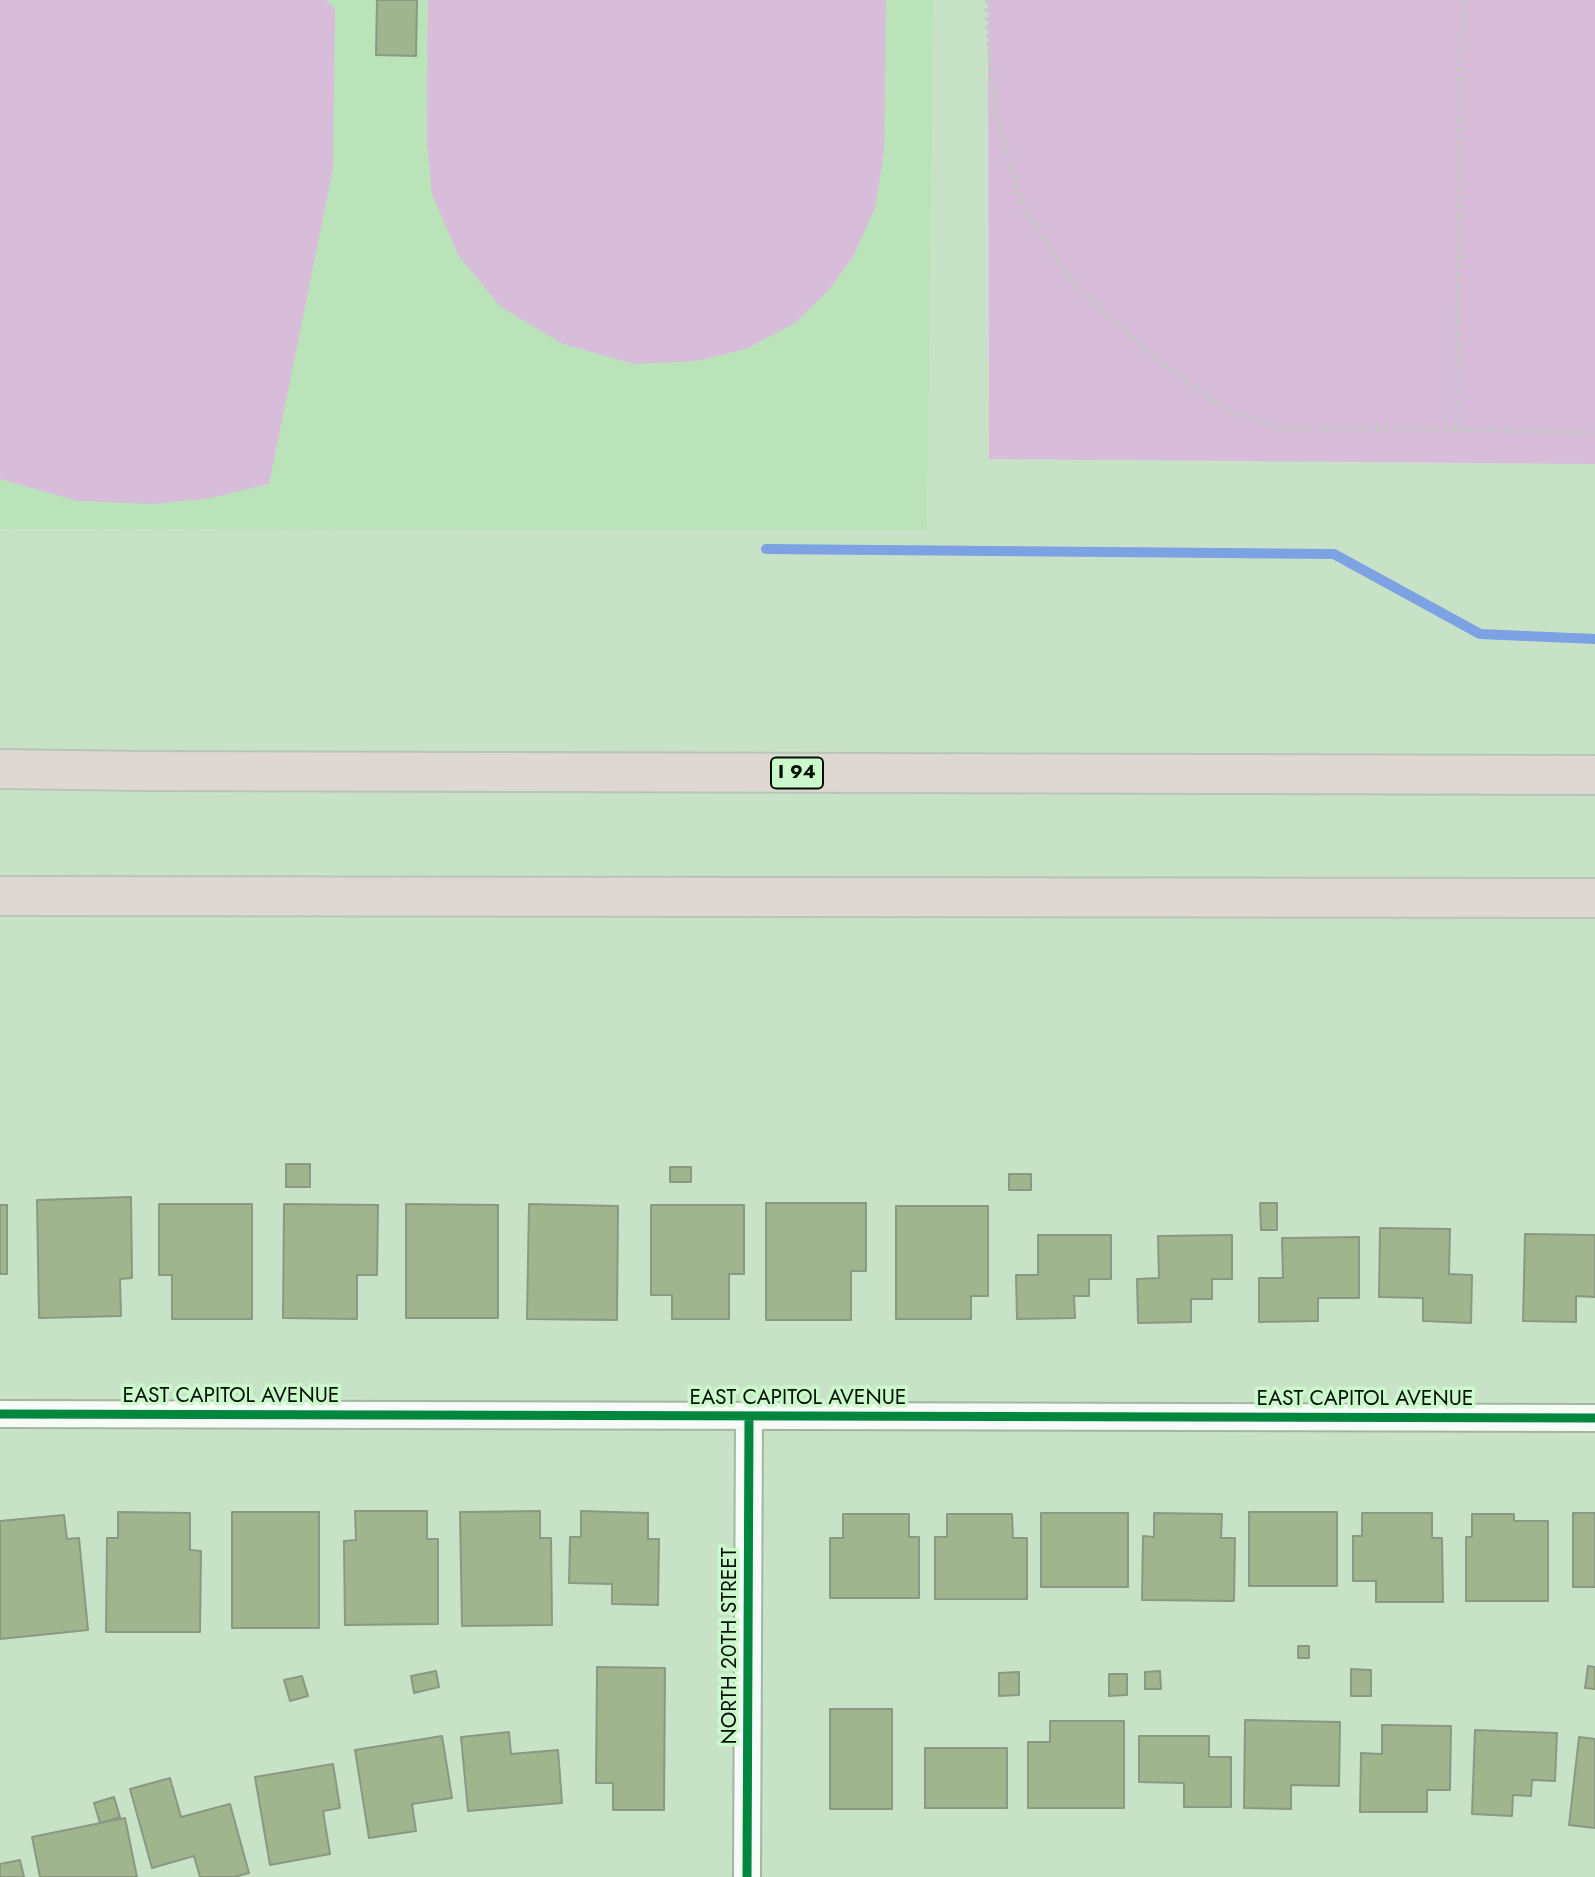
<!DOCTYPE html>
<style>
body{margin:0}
canvas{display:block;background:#c8e2c8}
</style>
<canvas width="1595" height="1877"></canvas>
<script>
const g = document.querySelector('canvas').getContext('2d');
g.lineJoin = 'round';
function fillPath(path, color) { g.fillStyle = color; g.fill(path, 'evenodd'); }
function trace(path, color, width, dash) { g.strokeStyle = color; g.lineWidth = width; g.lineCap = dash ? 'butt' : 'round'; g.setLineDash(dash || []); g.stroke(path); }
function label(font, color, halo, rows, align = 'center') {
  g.font = font + ' Jost,sans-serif'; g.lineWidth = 7; g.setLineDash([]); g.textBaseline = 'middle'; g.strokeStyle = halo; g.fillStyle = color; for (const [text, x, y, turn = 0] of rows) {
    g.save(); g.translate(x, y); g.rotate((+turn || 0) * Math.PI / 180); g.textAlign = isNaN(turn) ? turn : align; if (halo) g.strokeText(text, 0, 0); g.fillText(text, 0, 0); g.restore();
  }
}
fillPath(new Path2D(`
 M 0,0 L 933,0 L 927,530 L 0,529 Z`), '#bae3ba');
fillPath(new Path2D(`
 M 0,0 L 326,0 L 335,9 L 333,169 L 269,484 L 206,499 L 151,504 L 78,501 L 0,479 Z
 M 428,0 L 886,0 L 884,153 L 875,208 L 853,257 L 828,291 L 795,323 L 746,349 L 697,361 L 634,364 L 563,344 L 501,307 L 458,255 L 432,194 L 427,143 Z
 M 988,0 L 1595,0 L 1595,464 L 989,459 Z`), '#d8bddb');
trace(new Path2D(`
 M 766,549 L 1334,554 L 1480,634 L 1595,639`), '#7ca2e3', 10);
const building = new Path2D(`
 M 377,0 L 417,0 L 416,56 L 376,55 Z
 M 286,1164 L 310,1164 L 310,1187 L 286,1187 Z
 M 670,1167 L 691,1167 L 691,1182 L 670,1182 Z
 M 1009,1174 L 1031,1174 L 1031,1190 L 1009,1190 Z
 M 131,1197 L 132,1278 L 120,1279 L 121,1316 L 39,1318 L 37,1200 Z
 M 766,1203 L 866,1203 L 866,1271 L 851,1271 L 851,1320 L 766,1320 Z
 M 1260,1203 L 1277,1203 L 1277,1230 L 1261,1230 Z
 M 159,1204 L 252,1204 L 252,1319 L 172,1319 L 172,1275 L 159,1275 Z
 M 284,1204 L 378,1205 L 377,1275 L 357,1275 L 357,1319 L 283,1318 Z
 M 406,1204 L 498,1205 L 498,1318 L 406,1318 Z
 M 529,1204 L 618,1206 L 617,1320 L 527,1319 Z
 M 0,1205 L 7,1205 L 7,1274 L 0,1274 Z
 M 651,1205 L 744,1205 L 744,1274 L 729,1274 L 729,1319 L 672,1319 L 672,1295 L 651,1295 Z
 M 896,1206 L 988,1206 L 988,1296 L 971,1296 L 971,1319 L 896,1319 Z
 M 1380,1228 L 1450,1229 L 1449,1274 L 1472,1275 L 1471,1323 L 1423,1321 L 1423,1298 L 1379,1297 Z
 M 1525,1234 L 1595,1235 L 1595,1297 L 1576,1296 L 1576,1322 L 1523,1321 Z
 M 1038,1235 L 1111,1235 L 1111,1279 L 1089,1279 L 1089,1296 L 1074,1296 L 1075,1318 L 1017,1319 L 1016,1275 L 1038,1275 Z
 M 1232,1235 L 1232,1279 L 1212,1279 L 1212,1299 L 1191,1299 L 1191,1322 L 1138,1323 L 1137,1279 L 1159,1278 L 1158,1236 Z
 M 1359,1237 L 1359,1298 L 1318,1298 L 1318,1321 L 1259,1322 L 1259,1278 L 1283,1278 L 1282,1238 Z
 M 355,1511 L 427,1511 L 427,1539 L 438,1539 L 438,1624 L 345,1625 L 344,1541 L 356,1540 Z
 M 540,1511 L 540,1538 L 551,1538 L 552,1625 L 462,1626 L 460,1512 Z
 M 581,1511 L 648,1513 L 648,1539 L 659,1539 L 658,1605 L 612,1604 L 612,1584 L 569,1583 L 570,1537 L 581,1537 Z
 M 118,1512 L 190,1513 L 190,1550 L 201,1551 L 200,1632 L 106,1632 L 107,1538 L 118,1538 Z
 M 232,1512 L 319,1512 L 319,1628 L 232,1628 Z
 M 1249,1512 L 1337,1512 L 1337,1586 L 1249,1586 Z
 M 1041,1513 L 1128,1513 L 1128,1587 L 1041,1587 Z
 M 1154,1513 L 1222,1514 L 1221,1538 L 1235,1538 L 1234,1601 L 1142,1600 L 1143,1536 L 1154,1537 Z
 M 1362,1513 L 1432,1513 L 1432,1538 L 1442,1538 L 1443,1602 L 1376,1602 L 1376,1581 L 1353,1581 L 1353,1536 L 1362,1536 Z
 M 1573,1513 L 1595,1513 L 1595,1587 L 1573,1587 Z
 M 843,1514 L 909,1514 L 909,1537 L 919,1537 L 919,1598 L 830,1598 L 830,1538 L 843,1538 Z
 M 947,1514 L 1012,1514 L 1013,1538 L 1027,1538 L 1027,1599 L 935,1599 L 935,1537 L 947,1537 Z
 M 1472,1514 L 1514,1514 L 1514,1521 L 1548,1521 L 1548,1601 L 1466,1601 L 1466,1537 L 1472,1537 Z
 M 64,1515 L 67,1539 L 79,1538 L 88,1630 L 0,1639 L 0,1521 Z
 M 1298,1646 L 1309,1646 L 1309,1658 L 1298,1658 Z
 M 1588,1666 L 1595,1667 L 1595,1689 L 1585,1688 Z
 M 597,1667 L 665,1668 L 664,1810 L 613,1810 L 613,1783 L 596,1783 Z
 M 1351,1669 L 1371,1670 L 1371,1696 L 1351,1696 Z
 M 436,1671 L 439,1687 L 414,1693 L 411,1676 Z
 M 1160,1671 L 1161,1689 L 1145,1689 L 1145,1672 Z
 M 1019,1672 L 1019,1695 L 999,1696 L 999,1673 Z
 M 1109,1674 L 1127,1674 L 1127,1695 L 1109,1696 Z
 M 302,1676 L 308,1696 L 290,1701 L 284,1680 Z
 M 830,1709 L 892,1709 L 892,1809 L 830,1809 Z
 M 1245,1720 L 1340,1722 L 1339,1786 L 1291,1785 L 1291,1809 L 1244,1808 Z
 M 1050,1721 L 1124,1721 L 1124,1808 L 1028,1808 L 1028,1742 L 1050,1742 Z
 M 1382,1725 L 1451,1726 L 1450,1790 L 1427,1790 L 1427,1812 L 1360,1812 L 1361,1753 L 1382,1754 Z
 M 1475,1730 L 1557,1733 L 1555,1781 L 1532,1780 L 1531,1796 L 1513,1795 L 1512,1816 L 1472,1814 Z
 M 509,1732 L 511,1754 L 558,1750 L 562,1803 L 468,1811 L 461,1737 Z
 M 442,1736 L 452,1798 L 412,1804 L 416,1831 L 369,1838 L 355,1750 Z
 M 1139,1736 L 1209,1736 L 1209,1757 L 1231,1757 L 1231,1807 L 1184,1807 L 1184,1783 L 1139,1782 Z
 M 1579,1737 L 1595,1739 L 1595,1828 L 1569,1825 Z
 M 925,1748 L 1007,1748 L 1007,1808 L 925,1808 Z
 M 333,1764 L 340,1808 L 323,1811 L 330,1854 L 270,1865 L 255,1777 Z
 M 170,1778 L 181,1817 L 230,1804 L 249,1873 L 234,1877 L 200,1877 L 194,1856 L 152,1868 L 130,1789 Z
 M 114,1797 L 120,1817 L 100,1823 L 94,1803 Z
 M 125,1818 L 137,1877 L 40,1877 L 32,1837 Z
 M 20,1860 L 24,1877 L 0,1877 L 0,1864 Z`);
fillPath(building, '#a0b48e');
trace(building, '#8a9983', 2);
const street = new Path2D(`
 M 0,1414 L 1595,1418
 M 747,1877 L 749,1416`);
const highway = new Path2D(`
 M 0,769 L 145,771 L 1595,775
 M 0,896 L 1595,898`);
trace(street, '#a2b6a2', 30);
trace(highway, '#b8c5b9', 42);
trace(new Path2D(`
 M 987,0 L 987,27 L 995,113 L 1023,206 L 1075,286 L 1160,362 L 1224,408 L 1274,428 L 1456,429 L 1595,433
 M 1456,429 L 1462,0`), '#c4cbc4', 4.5, [3.5, 5]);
trace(street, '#f7fbf7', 26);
trace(highway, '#ded7d2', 38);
trace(new Path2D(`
 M 0,1414 L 1595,1418
 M 747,1877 L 749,1416`), '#00873e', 9);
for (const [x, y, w] of [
 [797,773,52]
]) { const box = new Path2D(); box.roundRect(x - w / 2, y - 15.5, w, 31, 5); g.fillStyle = '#cbf9cb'; g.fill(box); trace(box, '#021003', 2); }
label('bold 19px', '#021003', null, [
 ["I 94",797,773]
]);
label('21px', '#021003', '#cbf9cb', [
 ["EAST CAPITOL AVENUE",231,1397],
 ["EAST CAPITOL AVENUE",798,1399],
 ["EAST CAPITOL AVENUE",1365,1400],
 ["NORTH 20TH STREET",731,1646,-90]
]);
</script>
